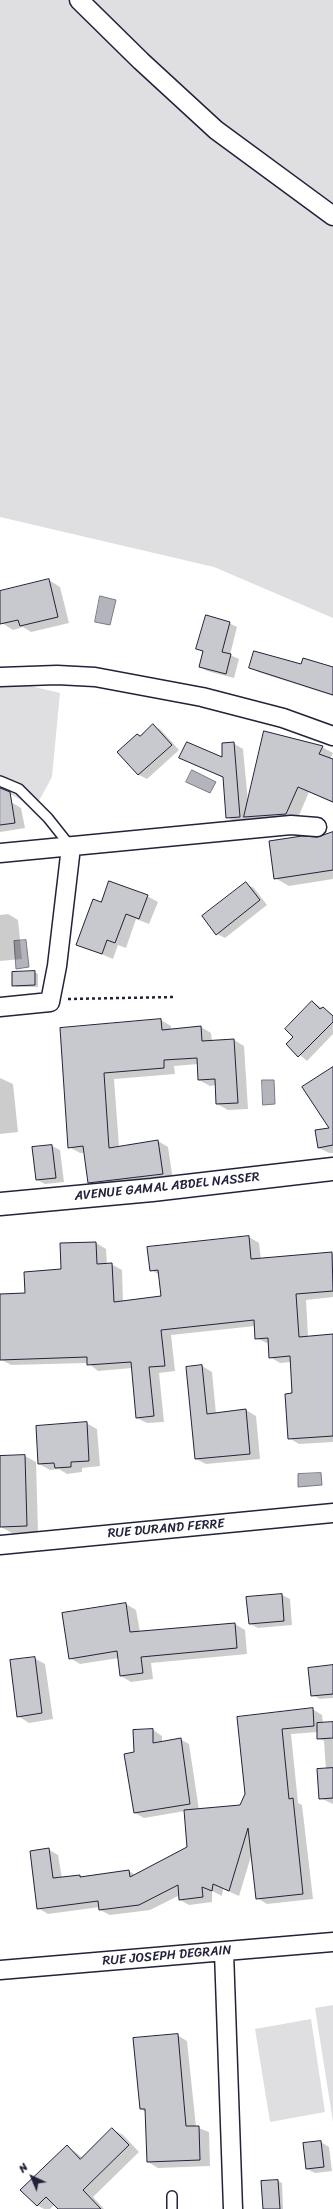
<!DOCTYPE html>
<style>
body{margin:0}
#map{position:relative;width:333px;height:2209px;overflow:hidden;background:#fff;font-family:Sriracha,sans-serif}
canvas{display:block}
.north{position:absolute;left:12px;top:2157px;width:40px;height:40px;-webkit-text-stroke:3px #fff;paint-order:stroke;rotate:316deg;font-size:11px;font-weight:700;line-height:16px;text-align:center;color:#22223b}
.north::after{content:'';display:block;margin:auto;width:14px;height:18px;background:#22223b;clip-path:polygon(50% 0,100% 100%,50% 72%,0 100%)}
</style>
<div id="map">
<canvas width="333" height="2209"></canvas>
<div class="north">N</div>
</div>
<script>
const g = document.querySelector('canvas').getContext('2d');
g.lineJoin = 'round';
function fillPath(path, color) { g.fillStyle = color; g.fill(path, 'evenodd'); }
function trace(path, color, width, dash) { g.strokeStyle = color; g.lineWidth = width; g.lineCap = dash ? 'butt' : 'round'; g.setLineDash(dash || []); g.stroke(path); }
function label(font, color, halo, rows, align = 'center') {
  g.font = font + ' Sriracha,sans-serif'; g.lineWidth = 3; g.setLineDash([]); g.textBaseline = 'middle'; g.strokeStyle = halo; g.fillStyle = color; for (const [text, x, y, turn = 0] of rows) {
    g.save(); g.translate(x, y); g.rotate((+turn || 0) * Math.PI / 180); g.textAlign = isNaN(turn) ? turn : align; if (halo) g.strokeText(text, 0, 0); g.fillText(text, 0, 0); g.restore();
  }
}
fillPath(new Path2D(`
 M 0,0 L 333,0 L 333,618 L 214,567 L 0,517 Z
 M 0,683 L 18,683 L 60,693 L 52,777 L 35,808 L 12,795 L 0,797 Z
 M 333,2005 L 333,2122 L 315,2008 Z
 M 311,2019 L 325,2112 L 270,2122 L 255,2029 Z`), '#dfdfe2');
const water = new Path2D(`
 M 100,596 L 116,600 L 110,625 L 95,622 Z
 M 192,770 L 216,782 L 210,793 L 186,782 Z
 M 26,940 L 29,967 L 16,969 L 14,941 Z
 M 262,1080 L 274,1080 L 275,1104 L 263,1105 Z
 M 321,1473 L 322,1485 L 298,1487 L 298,1474 Z`);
fillPath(water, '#b4b4bc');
trace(water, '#7a7a88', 1);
fillPath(new Path2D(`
 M 49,580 L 60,587 L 69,623 L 31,632 L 23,627 L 13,630 L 2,623 L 0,613 L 0,592 Z
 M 229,623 L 237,627 L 230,655 L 239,659 L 234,678 L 207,671 L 200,667 L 204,652 L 198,649 Z
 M 250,667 L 333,668 L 333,696 L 258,672 Z
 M 153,725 L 161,730 L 179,750 L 147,779 L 139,775 L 119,752 Z
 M 265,732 L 322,747 L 333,753 L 330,759 L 333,760 L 333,803 L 309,792 L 297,820 L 256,822 L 249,819 L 250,822 L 236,823 L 227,817 L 224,778 L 181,758 L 223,758 L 233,743 L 243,749 L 248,802 Z
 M 11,802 L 21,808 L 25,828 L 0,832 L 0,804 Z
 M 333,833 L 333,879 L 289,886 L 275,878 L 317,838 Z
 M 246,884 L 254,888 L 267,905 L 225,938 L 217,934 Z
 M 147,896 L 158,902 L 149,924 L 136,919 L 126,948 L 118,945 L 113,959 L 77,944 L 102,903 Z
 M 8,914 L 18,920 L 22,959 L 0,961 L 0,915 Z
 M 34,972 L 38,974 L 38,987 L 17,987 L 13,985 Z
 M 313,1002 L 333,1015 L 333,1034 L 307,1061 L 287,1044 L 294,1037 Z
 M 161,1020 L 171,1026 L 171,1030 L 201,1027 L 211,1033 L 212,1041 L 234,1040 L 244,1046 L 248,1109 L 228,1110 L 217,1104 L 216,1085 L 210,1086 L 199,1080 L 198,1064 L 174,1066 L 175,1074 L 114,1079 L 119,1147 L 158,1141 L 168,1147 L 173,1180 L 100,1189 L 89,1183 L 85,1153 L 80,1153 L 69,1147 L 61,1029 Z
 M 333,1068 L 333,1153 L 329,1153 L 319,1148 L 331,1129 Z
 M 0,1078 L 13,1084 L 18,1132 L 0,1134 Z
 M 52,1146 L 60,1150 L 64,1182 L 45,1184 L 37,1180 L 34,1148 Z
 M 249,1237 L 259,1243 L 261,1260 L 333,1254 L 333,1297 L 306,1300 L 308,1337 L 333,1335 L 333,1442 L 299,1444 L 289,1438 L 293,1394 L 291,1362 L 280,1363 L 270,1357 L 269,1344 L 256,1338 L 255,1326 L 171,1335 L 175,1371 L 159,1373 L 164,1422 L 147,1423 L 137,1418 L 132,1368 L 98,1371 L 88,1363 L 11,1365 L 0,1359 L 0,1295 L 26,1294 L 62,1270 L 96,1243 L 106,1249 L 107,1265 L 111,1264 L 122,1270 L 123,1302 L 162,1297 L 160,1275 L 151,1270 Z
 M 202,1366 L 212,1372 L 216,1414 L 246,1410 L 256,1416 L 260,1459 L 206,1464 L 196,1459 Z
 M 86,1423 L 97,1429 L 100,1466 L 82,1468 L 82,1472 L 67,1474 L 59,1469 L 50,1470 L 39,1464 Z
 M 25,1456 L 36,1462 L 38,1532 L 12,1533 L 1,1527 L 0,1457 Z
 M 282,1595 L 290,1599 L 292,1625 L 258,1628 L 250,1624 Z
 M 126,1604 L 136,1610 L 140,1632 L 235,1624 L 245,1630 L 247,1654 L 151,1663 L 153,1679 L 131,1682 L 121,1676 L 119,1658 L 80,1664 L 70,1658 Z
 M 34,1658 L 45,1664 L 53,1719 L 29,1723 L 18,1716 Z
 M 333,1666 L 333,1698 L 320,1699 L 312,1695 Z
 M 312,1709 L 322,1715 L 323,1723 L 333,1723 L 333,1804 L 320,1798 L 326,1770 L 324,1741 L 318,1738 L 318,1732 L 291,1734 L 298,1803 L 302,1805 L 313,1899 L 267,1904 L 257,1898 L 252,1853 L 239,1896 L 223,1889 L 222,1896 L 212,1891 L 212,1902 L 189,1905 L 180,1900 L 180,1895 L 150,1910 L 110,1915 L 100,1910 L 100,1907 L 48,1914 L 38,1908 L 48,1849 L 58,1855 L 62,1878 L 80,1876 L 83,1878 L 129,1871 L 135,1875 L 188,1847 L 185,1811 L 144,1818 L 135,1813 L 134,1731 L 153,1730 L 162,1736 L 162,1742 L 180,1739 L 189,1744 L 199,1810 L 241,1805 L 246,1794 L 238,1718 Z
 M 177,2035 L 187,2041 L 196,2127 L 209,2132 L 210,2166 L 158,2168 L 148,2162 L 146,2112 L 141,2109 Z
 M 112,2129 L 123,2135 L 139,2152 L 93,2197 L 104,2209 L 60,2209 L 55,2204 L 50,2209 L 44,2209 L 37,2205 L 67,2146 L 83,2158 Z
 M 321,2142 L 329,2147 L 332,2171 L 315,2173 L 307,2169 L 305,2144 Z
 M 278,2181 L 282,2183 L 283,2209 L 264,2209 Z`), '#0003');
const building = new Path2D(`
 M 49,579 L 58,617 L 20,626 L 18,620 L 0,624 L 0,591 Z
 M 206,615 L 230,622 L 222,652 L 231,654 L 226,674 L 199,667 L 203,651 L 196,649 Z
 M 254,651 L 301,664 L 303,658 L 333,667 L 333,695 L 249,668 Z
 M 153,724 L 172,745 L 138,775 L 117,752 L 137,734 L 140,736 Z
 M 264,731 L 323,746 L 319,754 L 333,759 L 333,802 L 298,787 L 286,814 L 244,817 Z
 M 187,742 L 222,757 L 222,743 L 234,742 L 240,817 L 226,818 L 223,777 L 179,758 Z
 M 0,788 L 10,792 L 15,823 L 0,825 Z
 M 333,832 L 333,870 L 274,879 L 269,841 L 302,836 L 317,837 Z
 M 109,881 L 148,895 L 139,919 L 126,914 L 115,943 L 107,940 L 102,954 L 76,945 L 93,899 L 101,902 Z
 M 246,882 L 260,900 L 216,935 L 202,916 Z
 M 35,971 L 35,985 L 12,986 L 12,972 Z
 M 312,1001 L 320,1009 L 323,1007 L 333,1016 L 333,1022 L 298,1057 L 286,1044 L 293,1037 L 285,1029 Z
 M 161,1019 L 162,1030 L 201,1026 L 202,1041 L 234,1039 L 238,1103 L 216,1104 L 215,1079 L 198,1080 L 197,1058 L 164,1060 L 164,1068 L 104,1073 L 109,1148 L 158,1140 L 163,1174 L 88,1183 L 83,1146 L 68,1148 L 60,1028 Z
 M 333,1067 L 333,1145 L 318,1148 L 315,1130 L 329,1128 L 302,1087 Z
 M 52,1145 L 56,1178 L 36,1180 L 32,1147 Z
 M 249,1236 L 251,1259 L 332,1252 L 333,1291 L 296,1294 L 299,1337 L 333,1334 L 333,1436 L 288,1439 L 285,1394 L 292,1393 L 290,1356 L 269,1358 L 268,1338 L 255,1339 L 254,1320 L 161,1330 L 165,1366 L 149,1367 L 154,1416 L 136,1418 L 131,1362 L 87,1365 L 87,1357 L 0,1360 L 0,1294 L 25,1293 L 24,1272 L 61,1269 L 60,1243 L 96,1242 L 97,1264 L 112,1263 L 114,1302 L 161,1296 L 158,1270 L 150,1271 L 147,1247 Z
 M 202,1365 L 207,1414 L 246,1409 L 250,1454 L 195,1459 L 186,1367 Z
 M 87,1422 L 89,1461 L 71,1462 L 71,1467 L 55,1468 L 54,1463 L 38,1464 L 36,1426 Z
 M 25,1455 L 27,1526 L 0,1527 L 0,1456 Z
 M 282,1594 L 284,1621 L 249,1624 L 246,1597 Z
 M 126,1603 L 130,1632 L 235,1623 L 237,1648 L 141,1657 L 143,1673 L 120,1676 L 117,1651 L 69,1659 L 62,1613 Z
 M 35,1657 L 42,1713 L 17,1717 L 10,1660 Z
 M 333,1665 L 333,1694 L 311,1696 L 308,1668 Z
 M 313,1708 L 314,1726 L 282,1729 L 289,1799 L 293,1798 L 303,1894 L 256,1899 L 248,1828 L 229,1891 L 213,1884 L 212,1891 L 202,1887 L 203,1897 L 179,1900 L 178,1885 L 139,1905 L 99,1910 L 98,1901 L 37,1909 L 30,1851 L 49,1848 L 53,1878 L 80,1875 L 80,1877 L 129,1870 L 130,1877 L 187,1847 L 184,1810 L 240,1805 L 245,1794 L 237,1717 Z
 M 333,1722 L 333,1738 L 317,1739 L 317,1723 Z
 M 153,1729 L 153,1743 L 181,1738 L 190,1804 L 134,1813 L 124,1754 L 134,1752 L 133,1730 Z
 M 333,1768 L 333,1798 L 319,1799 L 317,1769 Z
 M 178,2034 L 186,2126 L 199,2126 L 200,2160 L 147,2162 L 145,2109 L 140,2109 L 133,2038 Z
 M 112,2128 L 129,2145 L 83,2190 L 101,2209 L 58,2209 L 46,2197 L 37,2206 L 20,2190 L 67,2145 L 80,2159 Z
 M 321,2141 L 324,2167 L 306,2169 L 303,2143 Z
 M 278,2180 L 280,2209 L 263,2209 L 261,2181 Z`);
fillPath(building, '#c8c8cf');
trace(building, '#22223b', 1);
const lane = new Path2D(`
 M 0,781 L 19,789 L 48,818 L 71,847
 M 172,2196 L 172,2209`);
const street = new Path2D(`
 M 79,0 L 141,61 L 216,130 L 333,216
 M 0,677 L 57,675 L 95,677 L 202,697 L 283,718 L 333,736
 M 0,853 L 291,825 L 317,827
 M 0,1007 L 50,1002 L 57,966 L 71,847
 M 0,1545 L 333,1513
 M 224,1952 L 233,2209
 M 0,1970 L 333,1942`);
const secondary = new Path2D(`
 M 0,1204 L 152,1190 L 333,1169`);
trace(lane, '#22223b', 12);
trace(street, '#22223b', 21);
trace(secondary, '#22223b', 25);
trace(new Path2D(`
 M 68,999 L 174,997`), '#22223b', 2.5, [3, 3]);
trace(lane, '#fff', 9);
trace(street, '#fff', 18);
trace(secondary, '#fff', 22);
label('13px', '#22223b', '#fff', [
 ["AVENUE GAMAL ABDEL NASSER",167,1187,-6],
 ["RUE DURAND FERRE",166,1529,-5],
 ["RUE JOSEPH DEGRAIN",167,1956,-5]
]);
</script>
